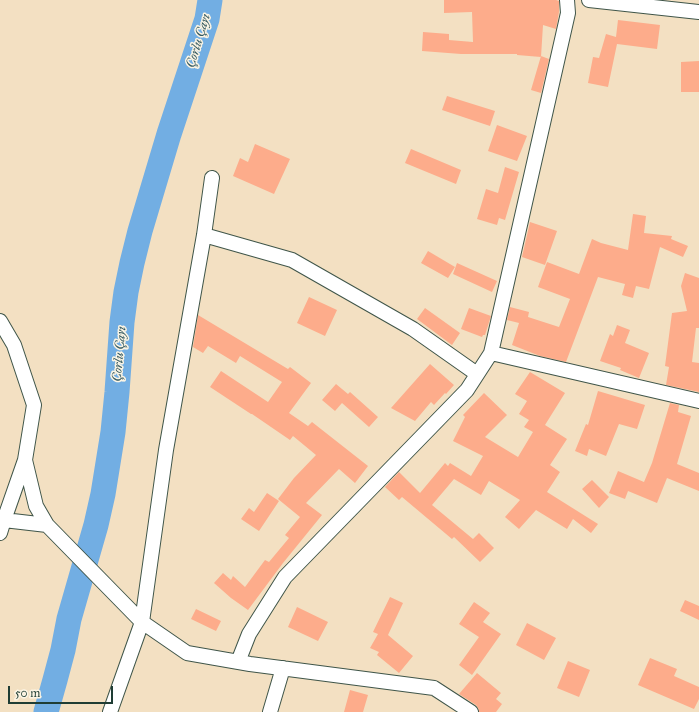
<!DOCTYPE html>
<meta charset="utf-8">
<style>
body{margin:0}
#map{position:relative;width:699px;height:712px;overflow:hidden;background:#f3e0c2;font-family:"IM FELL Great Primer",serif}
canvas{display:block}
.scale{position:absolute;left:8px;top:686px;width:105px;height:18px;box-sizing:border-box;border:2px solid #1f3d34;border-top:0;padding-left:5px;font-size:12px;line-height:14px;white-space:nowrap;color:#1f3d34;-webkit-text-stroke:3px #fcf5e5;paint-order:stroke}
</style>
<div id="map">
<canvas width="699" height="712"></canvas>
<div class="scale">50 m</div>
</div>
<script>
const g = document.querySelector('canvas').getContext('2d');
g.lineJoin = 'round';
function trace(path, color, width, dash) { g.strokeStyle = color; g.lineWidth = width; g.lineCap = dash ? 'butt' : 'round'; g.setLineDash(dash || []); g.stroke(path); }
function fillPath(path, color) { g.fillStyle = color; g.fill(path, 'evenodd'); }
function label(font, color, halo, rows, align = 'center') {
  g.font = font + ' "IM FELL Great Primer",serif'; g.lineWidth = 3; g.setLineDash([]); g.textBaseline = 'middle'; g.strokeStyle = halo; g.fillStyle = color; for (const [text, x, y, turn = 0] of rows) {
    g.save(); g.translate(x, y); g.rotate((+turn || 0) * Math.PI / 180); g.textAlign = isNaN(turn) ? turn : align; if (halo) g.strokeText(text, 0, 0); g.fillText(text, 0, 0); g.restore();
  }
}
trace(new Path2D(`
 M 46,712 L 55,680 L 63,650 L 69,619 L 96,525 L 103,494 L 113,432 L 117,392 L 122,322 L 126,292 L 132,263 L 140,231 L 169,134 L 207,19 L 210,0`), '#72aee3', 25);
fillPath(new Path2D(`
 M 444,0 L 556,0 L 559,1 L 559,12 L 556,29 L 543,25 L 541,57 L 517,55 L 517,54 L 461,54 L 422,51 L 423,32 L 449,34 L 449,40 L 473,42 L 472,12 L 444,13 Z
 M 618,20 L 660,25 L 657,49 L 617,44 L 608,87 L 588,83 L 593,57 L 599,58 L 606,34 L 616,37 Z
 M 541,56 L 549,59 L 541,93 L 531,90 Z
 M 699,61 L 699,92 L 681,92 L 681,62 Z
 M 447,96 L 495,111 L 490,126 L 442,110 Z
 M 497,125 L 527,136 L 517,161 L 488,151 Z
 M 255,144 L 290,159 L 274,194 L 233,176 L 240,158 L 248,162 Z
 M 411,149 L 461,170 L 456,184 L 405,163 Z
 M 505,167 L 519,172 L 505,220 L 499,218 L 497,225 L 477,219 L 486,189 L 498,193 Z
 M 633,214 L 646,216 L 644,233 L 672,236 L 671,239 L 688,246 L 683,257 L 660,247 L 649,289 L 636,286 L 633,298 L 622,295 L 625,284 L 598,277 L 566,362 L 540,356 L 512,345 L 519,323 L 507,320 L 510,307 L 529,312 L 528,317 L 559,327 L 570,299 L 538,287 L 547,262 L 579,274 L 592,239 L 601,243 L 628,250 Z
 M 530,222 L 557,231 L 545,265 L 522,257 Z
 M 428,251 L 455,267 L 448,278 L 421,263 Z
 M 457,263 L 497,281 L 492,292 L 453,274 Z
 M 685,273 L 699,278 L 699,328 L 696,328 L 692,362 L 699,363 L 699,392 L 666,385 L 669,367 L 665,366 L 672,313 L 687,311 L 681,286 Z
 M 309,297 L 337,310 L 325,336 L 297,323 Z
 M 425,308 L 460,333 L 452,345 L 417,319 Z
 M 469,308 L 491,316 L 485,335 L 483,335 L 482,337 L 461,329 Z
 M 198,315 L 288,369 L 290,367 L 311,383 L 289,413 L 308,426 L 312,422 L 368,466 L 355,483 L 339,469 L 306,503 L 322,515 L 283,563 L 248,610 L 231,598 L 214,583 L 223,573 L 231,580 L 233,576 L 245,587 L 265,560 L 269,562 L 289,538 L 285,535 L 300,517 L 278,499 L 294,478 L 316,455 L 293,436 L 290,440 L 252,414 L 251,414 L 210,387 L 221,371 L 268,402 L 282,382 L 240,356 L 236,363 L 208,346 L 203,353 L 193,347 Z
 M 617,325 L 630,330 L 625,343 L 649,353 L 639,378 L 620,370 L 621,368 L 600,361 L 610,334 L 613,336 Z
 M 430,364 L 454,385 L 446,394 L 445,393 L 434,405 L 431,402 L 415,421 L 391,408 Z
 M 530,372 L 565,393 L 545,425 L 567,439 L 550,465 L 560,472 L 547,492 L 598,524 L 591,533 L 573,519 L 567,529 L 536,510 L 519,529 L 505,517 L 520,500 L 489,481 L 481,495 L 454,479 L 432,505 L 473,539 L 479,533 L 494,548 L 480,562 L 454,537 L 452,539 L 402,497 L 399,500 L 385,487 L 399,472 L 420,493 L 445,463 L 448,466 L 450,463 L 471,476 L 483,456 L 453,441 L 465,417 L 463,415 L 484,393 L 507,415 L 485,437 L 518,457 L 533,432 L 524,427 L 529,420 L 519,414 L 527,401 L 515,394 Z
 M 336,384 L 348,394 L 350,392 L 378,417 L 369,427 L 342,403 L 335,411 L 322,400 Z
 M 598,391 L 645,405 L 637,429 L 619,424 L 606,456 L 589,449 L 587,456 L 575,451 L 586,424 L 588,425 Z
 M 670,403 L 679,405 L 678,412 L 691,416 L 677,464 L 699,473 L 699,491 L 667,478 L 657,503 L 628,491 L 625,499 L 609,493 L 618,471 L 644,482 L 652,463 Z
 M 592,480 L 609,497 L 599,508 L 582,489 Z
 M 267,493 L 279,501 L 259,531 L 241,519 L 249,508 L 254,512 Z
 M 390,597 L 403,603 L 388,635 L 413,656 L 399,673 L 377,655 L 379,652 L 370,648 L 378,634 L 373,632 Z
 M 685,600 L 699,606 L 699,620 L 680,611 Z
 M 474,602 L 490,613 L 483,622 L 501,634 L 472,675 L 459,665 L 479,637 L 459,624 Z
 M 297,607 L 328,622 L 318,641 L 288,627 Z
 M 196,609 L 221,621 L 216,631 L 191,619 Z
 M 527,623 L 556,638 L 544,660 L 516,645 Z
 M 650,658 L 677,669 L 674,676 L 699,687 L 699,699 L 694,709 L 638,685 Z
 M 568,661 L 590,670 L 579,697 L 557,688 Z
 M 477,673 L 501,693 L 496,699 L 502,704 L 496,712 L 479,712 L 478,708 L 476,705 L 459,694 Z
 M 350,690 L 368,695 L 363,712 L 344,712 Z`), '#fdac8b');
const minor = new Path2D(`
 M 589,0 L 699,12
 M 204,235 L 292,260 L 413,329 L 477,374
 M 0,321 L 14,345 L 34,405 L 25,460 L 36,506 L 47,525 L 142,622 L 187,653 L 250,664 L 434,688 L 471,712
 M 491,353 L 699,401
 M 25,460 L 4,520 L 47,525
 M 0,533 L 4,520
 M 238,662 L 249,634 L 285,577 L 467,390 L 491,353 L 568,13 L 567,0
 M 110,712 L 142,622 L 166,450 L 204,235 L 212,178
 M 270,712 L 283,668`);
trace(minor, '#3f5549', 16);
trace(minor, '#fff', 14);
label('italic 13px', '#345960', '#fcf5e5', [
 ["Çorlu Çayı",199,41,-73],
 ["Çorlu Çayı",120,354,-85]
]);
</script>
